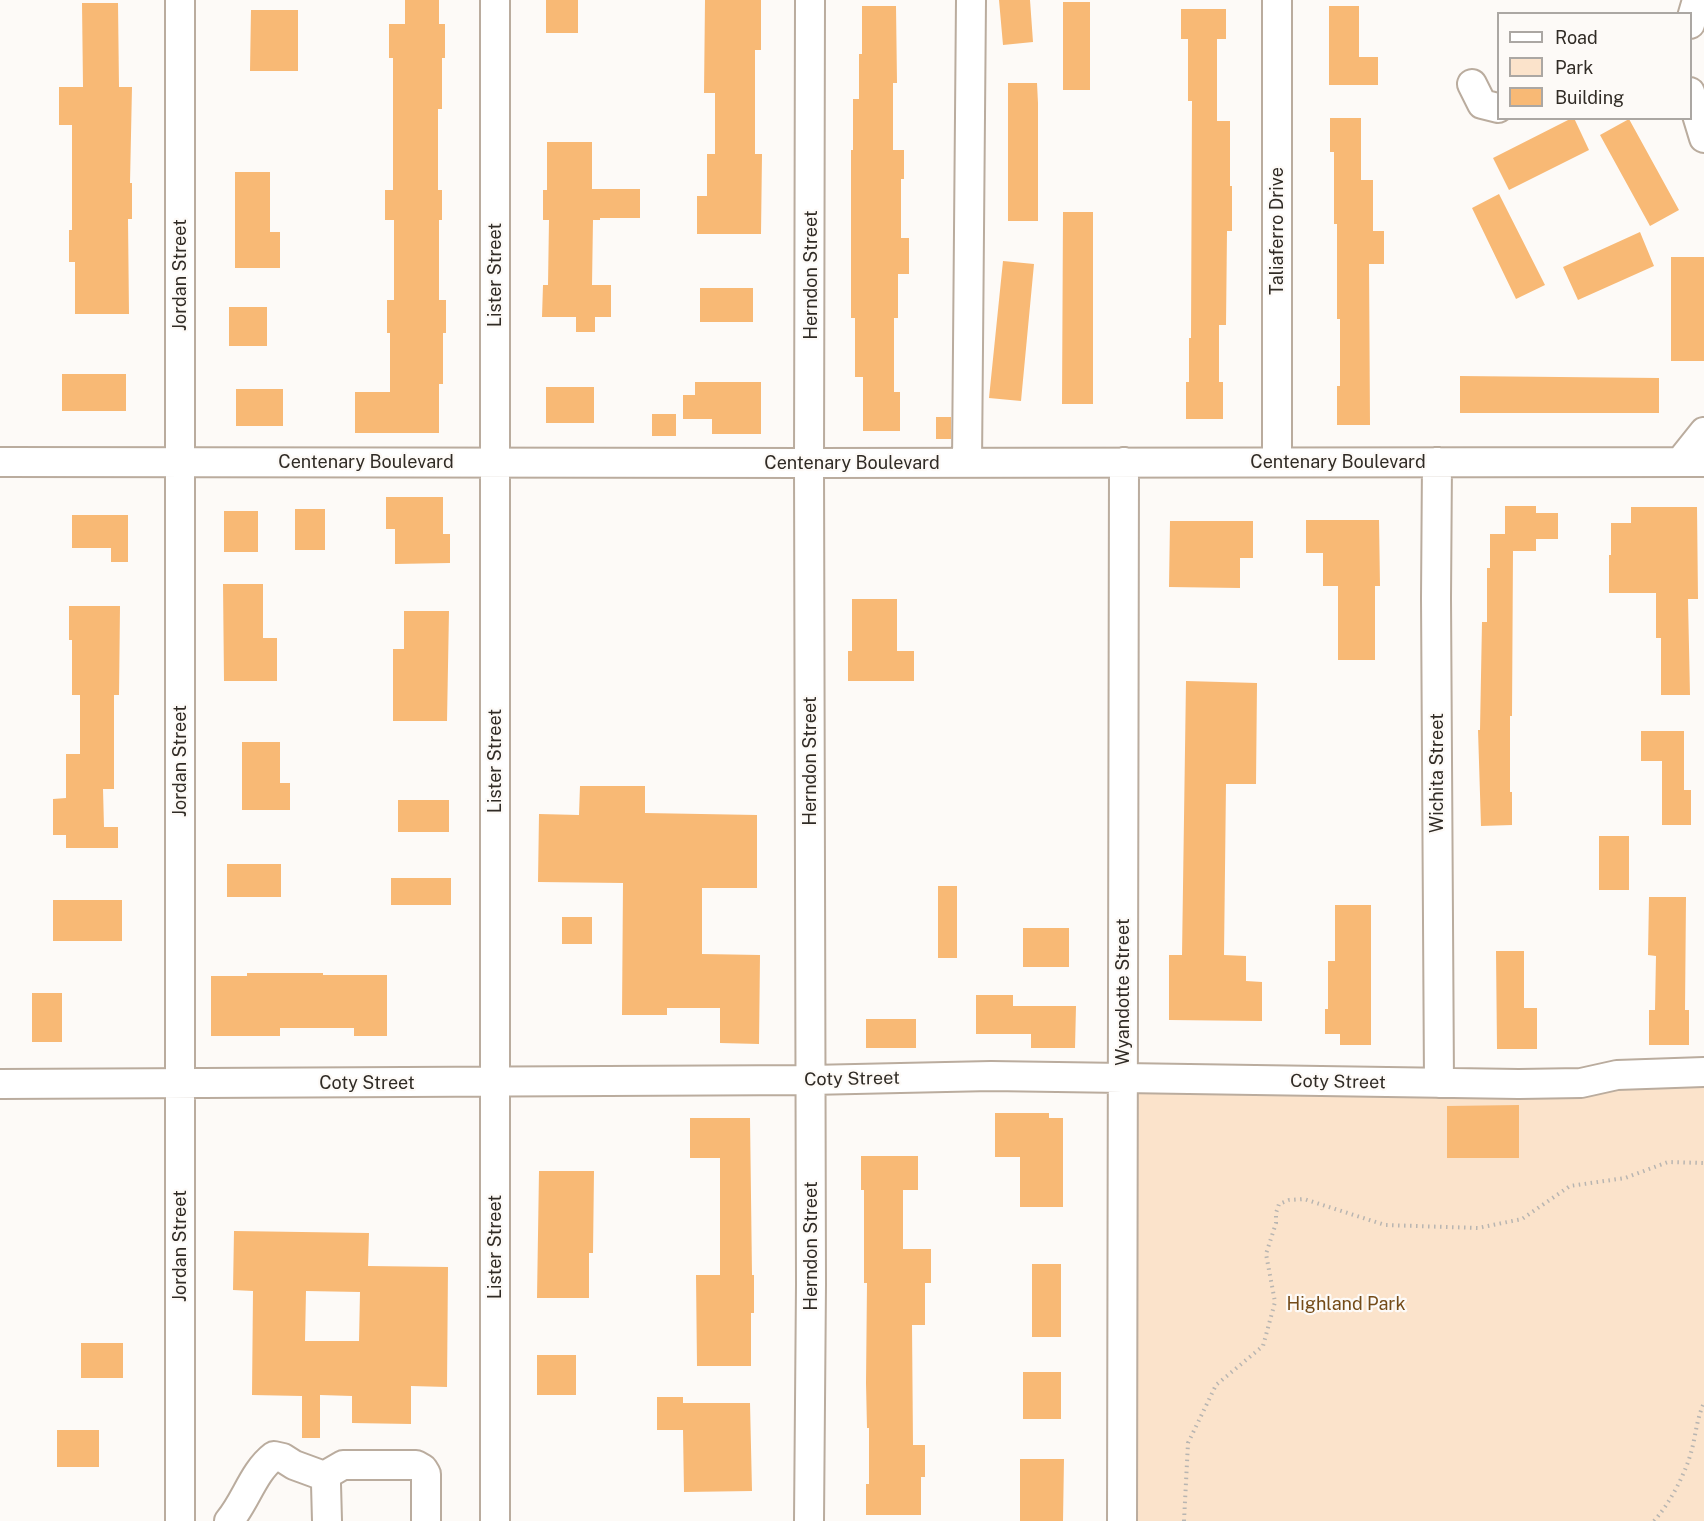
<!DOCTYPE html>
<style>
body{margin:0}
#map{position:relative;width:1704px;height:1521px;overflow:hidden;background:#fdfaf7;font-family:"Public Sans",sans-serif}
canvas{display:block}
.legend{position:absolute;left:1497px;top:12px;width:195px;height:108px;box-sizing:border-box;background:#fdfaf7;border:2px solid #aba7a3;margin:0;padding:8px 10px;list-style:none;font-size:18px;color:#302b25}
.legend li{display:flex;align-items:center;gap:12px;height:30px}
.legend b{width:30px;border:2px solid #aba7a3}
</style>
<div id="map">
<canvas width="1704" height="1521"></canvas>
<ul class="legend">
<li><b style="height:8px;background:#fff"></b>Road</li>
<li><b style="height:16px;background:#fbe3cb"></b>Park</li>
<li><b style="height:16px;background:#f8b975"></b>Building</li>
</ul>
</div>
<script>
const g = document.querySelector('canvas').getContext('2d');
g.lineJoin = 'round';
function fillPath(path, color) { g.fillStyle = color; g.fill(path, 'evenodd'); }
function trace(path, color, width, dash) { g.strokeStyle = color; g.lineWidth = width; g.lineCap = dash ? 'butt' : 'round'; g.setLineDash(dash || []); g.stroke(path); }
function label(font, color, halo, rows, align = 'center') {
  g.font = font + ' "Public Sans",sans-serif'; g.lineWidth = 4.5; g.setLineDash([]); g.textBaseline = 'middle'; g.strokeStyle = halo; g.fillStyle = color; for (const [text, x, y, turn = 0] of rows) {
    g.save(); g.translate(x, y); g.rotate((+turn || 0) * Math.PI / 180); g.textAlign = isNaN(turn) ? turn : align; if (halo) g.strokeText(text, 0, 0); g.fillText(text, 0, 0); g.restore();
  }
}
fillPath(new Path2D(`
 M 1128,1084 L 1447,1088 L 1704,1088 L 1704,1521 L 1129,1521 Z`), '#fbe3cb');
fillPath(new Path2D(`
 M 405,0 L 439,0 L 439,24 L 445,24 L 445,58 L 442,58 L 442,109 L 438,109 L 438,190 L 442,190 L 442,220 L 439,220 L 439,300 L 446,300 L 446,333 L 443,333 L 443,384 L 439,384 L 439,433 L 355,433 L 355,392 L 390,392 L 390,333 L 387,333 L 387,300 L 394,300 L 394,220 L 385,220 L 385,190 L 393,190 L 393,58 L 389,58 L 389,24 L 405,24 Z
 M 546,0 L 578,0 L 578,33 L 546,33 Z
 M 705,0 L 761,0 L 761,50 L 755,50 L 755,154 L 762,154 L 761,234 L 697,234 L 697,196 L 707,196 L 707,154 L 715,154 L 715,93 L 704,93 Z
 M 999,0 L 1030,0 L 1033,42 L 1003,45 Z
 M 1063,2 L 1090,2 L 1090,90 L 1063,90 Z
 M 82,3 L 118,3 L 119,87 L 132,87 L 130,183 L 132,183 L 132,219 L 128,219 L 129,314 L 75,314 L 75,262 L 69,262 L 69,230 L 72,230 L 72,125 L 59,125 L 59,87 L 83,87 Z
 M 862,6 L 896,6 L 897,83 L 893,83 L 893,150 L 904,150 L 904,179 L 901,179 L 901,238 L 909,238 L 909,274 L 898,274 L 898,318 L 894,318 L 894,392 L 900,392 L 900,431 L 863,431 L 863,377 L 855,377 L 855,318 L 851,318 L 851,150 L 853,150 L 853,99 L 859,99 L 859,54 L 862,54 Z
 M 1329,6 L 1359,6 L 1359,57 L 1378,57 L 1378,85 L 1329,85 Z
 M 1181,9 L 1226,9 L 1226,39 L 1217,39 L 1217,121 L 1230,121 L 1230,186 L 1232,186 L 1232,231 L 1227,231 L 1226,325 L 1219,325 L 1219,382 L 1223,382 L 1223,419 L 1186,419 L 1186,382 L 1189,382 L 1189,338 L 1191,338 L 1192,101 L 1188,101 L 1188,39 L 1181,39 Z
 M 251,10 L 298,10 L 298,71 L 250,71 Z
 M 1008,83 L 1037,83 L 1038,103 L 1038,221 L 1008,221 Z
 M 1330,118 L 1361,118 L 1361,180 L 1373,180 L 1373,231 L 1384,231 L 1384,264 L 1369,264 L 1370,425 L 1337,425 L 1337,386 L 1340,386 L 1340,319 L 1337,319 L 1337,224 L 1334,224 L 1334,152 L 1330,152 Z
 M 1572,118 L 1574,118 L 1589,150 L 1509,190 L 1493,158 Z
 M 1629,119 L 1679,210 L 1650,226 L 1600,135 Z
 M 547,142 L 592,142 L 592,189 L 640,189 L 640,218 L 600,218 L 600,220 L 593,220 L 592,285 L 611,285 L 611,317 L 595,317 L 595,332 L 576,332 L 576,317 L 542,317 L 543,285 L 548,285 L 549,220 L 543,220 L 543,190 L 547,190 Z
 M 235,172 L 270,172 L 270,232 L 280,232 L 280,268 L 235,268 Z
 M 1499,194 L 1545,285 L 1516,299 L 1472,208 Z
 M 1063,212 L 1093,212 L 1093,404 L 1062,404 Z
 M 1640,232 L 1654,266 L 1578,300 L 1563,267 Z
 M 1671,257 L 1704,257 L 1704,361 L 1671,361 Z
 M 1003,261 L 1034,264 L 1021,401 L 989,398 Z
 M 700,288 L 753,288 L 753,322 L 700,322 Z
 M 229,307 L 267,307 L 267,346 L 229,346 Z
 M 62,374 L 126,374 L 126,411 L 62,411 Z
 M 1460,376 L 1659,378 L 1659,413 L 1460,413 Z
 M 695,382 L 761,382 L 761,434 L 712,434 L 712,419 L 683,419 L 683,395 L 695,395 Z
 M 546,387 L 594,387 L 594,423 L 546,423 Z
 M 236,389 L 283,389 L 283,426 L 236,426 Z
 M 652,414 L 676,414 L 676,436 L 652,436 Z
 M 936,417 L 951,417 L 951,439 L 936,439 Z
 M 386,497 L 443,497 L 443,534 L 450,534 L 450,563 L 395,564 L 395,529 L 386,529 Z
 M 1505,506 L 1536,506 L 1536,513 L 1558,513 L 1558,539 L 1536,539 L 1536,551 L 1513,551 L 1512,716 L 1510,716 L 1510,792 L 1512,792 L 1512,825 L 1481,826 L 1478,730 L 1480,730 L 1482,622 L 1487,622 L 1487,568 L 1490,568 L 1490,534 L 1505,534 Z
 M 1631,507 L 1697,507 L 1698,599 L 1688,599 L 1690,695 L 1661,695 L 1661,638 L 1656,638 L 1656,593 L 1609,593 L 1609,555 L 1611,555 L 1611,523 L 1631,523 Z
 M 295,509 L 325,509 L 325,550 L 295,550 Z
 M 224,511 L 258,511 L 258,552 L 224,552 Z
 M 72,515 L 128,515 L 128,562 L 111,562 L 111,548 L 72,548 Z
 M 1306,520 L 1379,520 L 1380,586 L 1375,586 L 1375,660 L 1338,660 L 1338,586 L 1323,586 L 1323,553 L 1306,553 Z
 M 1170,521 L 1253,521 L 1253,558 L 1240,558 L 1240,588 L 1169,587 Z
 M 223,584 L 263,584 L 263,638 L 277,638 L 277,681 L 224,681 Z
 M 852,599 L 897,599 L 897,651 L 914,651 L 914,681 L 848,681 L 848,651 L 852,651 Z
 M 69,606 L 120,606 L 119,695 L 114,695 L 114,789 L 103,789 L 104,827 L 118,827 L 118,848 L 66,848 L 66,835 L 53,835 L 53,799 L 66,798 L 66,754 L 80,754 L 80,695 L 72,695 L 72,640 L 69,640 Z
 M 404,611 L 449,611 L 447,721 L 393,721 L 393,649 L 404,649 Z
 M 1186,681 L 1257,683 L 1256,784 L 1226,784 L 1224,955 L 1246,956 L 1246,981 L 1262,982 L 1262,1021 L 1169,1020 L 1169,955 L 1182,955 Z
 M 1641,731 L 1684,731 L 1684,790 L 1691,790 L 1691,825 L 1662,825 L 1662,761 L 1641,761 Z
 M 242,742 L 280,742 L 280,783 L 290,783 L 290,810 L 242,810 Z
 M 580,786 L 645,786 L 645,813 L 757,815 L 757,888 L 702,888 L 702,954 L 760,955 L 759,1044 L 720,1043 L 720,1008 L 667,1008 L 667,1015 L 622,1015 L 623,883 L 538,882 L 539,814 L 579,815 Z
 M 398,800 L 449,800 L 449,832 L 398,832 Z
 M 1599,836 L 1629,836 L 1629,890 L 1599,890 Z
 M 227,864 L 281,864 L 281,897 L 227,897 Z
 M 391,878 L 451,878 L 451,905 L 391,905 Z
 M 938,886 L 957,886 L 957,958 L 938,958 Z
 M 1649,897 L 1686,897 L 1685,1010 L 1689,1010 L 1689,1045 L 1649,1045 L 1649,1010 L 1655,1010 L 1656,956 L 1648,955 Z
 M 53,900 L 122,900 L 122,941 L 53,941 Z
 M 1335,905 L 1371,905 L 1371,1045 L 1340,1045 L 1340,1034 L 1325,1034 L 1325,1009 L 1328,1009 L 1328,961 L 1335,961 Z
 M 562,917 L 592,917 L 592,944 L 562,944 Z
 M 1023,928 L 1069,928 L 1069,967 L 1023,967 Z
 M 1496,951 L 1524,951 L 1524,1008 L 1537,1008 L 1537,1049 L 1497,1049 Z
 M 247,973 L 323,973 L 323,975 L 387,975 L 387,1036 L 354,1036 L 354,1028 L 280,1028 L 280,1036 L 211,1036 L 211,976 L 247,976 Z
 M 32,993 L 62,993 L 62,1042 L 32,1042 Z
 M 976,995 L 1013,995 L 1013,1006 L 1076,1006 L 1075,1048 L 1031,1048 L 1031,1034 L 976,1034 Z
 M 866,1019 L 916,1019 L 916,1048 L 866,1048 Z
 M 1519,1105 L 1519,1158 L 1447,1158 L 1447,1106 Z
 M 995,1113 L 1049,1113 L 1049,1118 L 1063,1118 L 1063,1207 L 1020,1207 L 1020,1157 L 995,1157 Z
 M 690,1118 L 750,1118 L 752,1275 L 754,1275 L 754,1313 L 751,1313 L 751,1366 L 697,1366 L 696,1275 L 720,1275 L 720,1158 L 690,1158 Z
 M 861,1156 L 918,1156 L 918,1190 L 903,1190 L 903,1249 L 931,1249 L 931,1283 L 925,1283 L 925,1325 L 912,1325 L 913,1445 L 925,1445 L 925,1477 L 921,1477 L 921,1515 L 866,1515 L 866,1484 L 869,1484 L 869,1428 L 867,1428 L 866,1383 L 867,1283 L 864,1283 L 864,1190 L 861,1190 Z
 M 539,1171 L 594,1171 L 593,1253 L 589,1253 L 589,1298 L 537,1298 Z
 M 234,1231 L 369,1233 L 368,1266 L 448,1267 L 447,1387 L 411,1386 L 411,1424 L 352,1423 L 352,1396 L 320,1395 L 320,1438 L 302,1438 L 302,1396 L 252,1395 L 253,1291 L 233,1290 ZM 306,1291 L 360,1292 L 359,1341 L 305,1341 Z
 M 1032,1264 L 1061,1264 L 1061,1337 L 1032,1337 Z
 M 81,1343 L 123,1343 L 123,1378 L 81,1378 Z
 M 537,1355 L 576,1355 L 576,1395 L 537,1395 Z
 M 1023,1372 L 1061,1372 L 1061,1419 L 1023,1419 Z
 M 657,1397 L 683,1397 L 683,1403 L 750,1403 L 752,1491 L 684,1492 L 683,1430 L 657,1430 Z
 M 57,1430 L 99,1430 L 99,1467 L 57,1467 Z
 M 1020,1459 L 1064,1459 L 1063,1521 L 1020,1521 Z`), '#f8b975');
const minor = new Path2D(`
 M 495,0 L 495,1521
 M 1277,0 L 1277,462
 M 1690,24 L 1697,0
 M 1472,84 L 1482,104 L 1498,108
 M 1690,92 L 1704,138
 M 0,462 L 809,463 L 1704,462
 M 1437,462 L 1436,598 L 1439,1083
 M 1680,462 L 1704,432
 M 967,463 L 971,0
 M 0,1084 L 810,1080 L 991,1076 L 1519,1084 L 1581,1083 L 1617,1075 L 1704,1072
 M 324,1476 L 343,1465 L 416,1465 L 423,1469 L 426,1474 L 426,1521
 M 180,1521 L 180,0
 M 229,1521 C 246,1501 253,1472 274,1456 L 283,1458 L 294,1465 L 324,1476 L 326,1484 L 327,1521
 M 809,1521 L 811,1284 L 809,463 L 810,0
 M 1122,1521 L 1124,462`);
trace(minor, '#baac9e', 32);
trace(new Path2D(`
 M 1184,1521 L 1188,1443 L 1216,1385 L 1263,1346 L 1275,1302 L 1266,1254 L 1276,1223 L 1276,1213 L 1279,1204 L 1289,1200 L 1304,1199 L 1385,1225 L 1478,1228 L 1522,1219 L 1570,1186 L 1625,1178 L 1668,1162 L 1704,1163
 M 1654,1521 C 1670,1503 1686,1473 1692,1449 C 1696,1433 1697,1418 1704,1403`), '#b8b5b1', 4, [1.5, 4.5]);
trace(minor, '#fff', 28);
label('18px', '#302b25', '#fdfaf7', [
 ["Taliaferro Drive",1277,231,-90],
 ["Jordan Street",180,275,-90],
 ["Lister Street",495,275,-90],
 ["Herndon Street",811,275,-90],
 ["Centenary Boulevard",366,462],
 ["Centenary Boulevard",1338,462],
 ["Centenary Boulevard",852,463],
 ["Jordan Street",180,761,-90],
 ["Lister Street",495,761,-90],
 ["Herndon Street",810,761,-90],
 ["Wichita Street",1437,773,-90],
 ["Wyandotte Street",1123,992,-90],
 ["Coty Street",852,1079,-1],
 ["Coty Street",1338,1082,1],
 ["Coty Street",367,1083],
 ["Jordan Street",180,1246,-90],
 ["Herndon Street",811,1246,-90],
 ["Lister Street",495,1247,-90]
]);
label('18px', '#744b18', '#fdfaf7', [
 ["Highland Park",1346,1304]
]);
</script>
